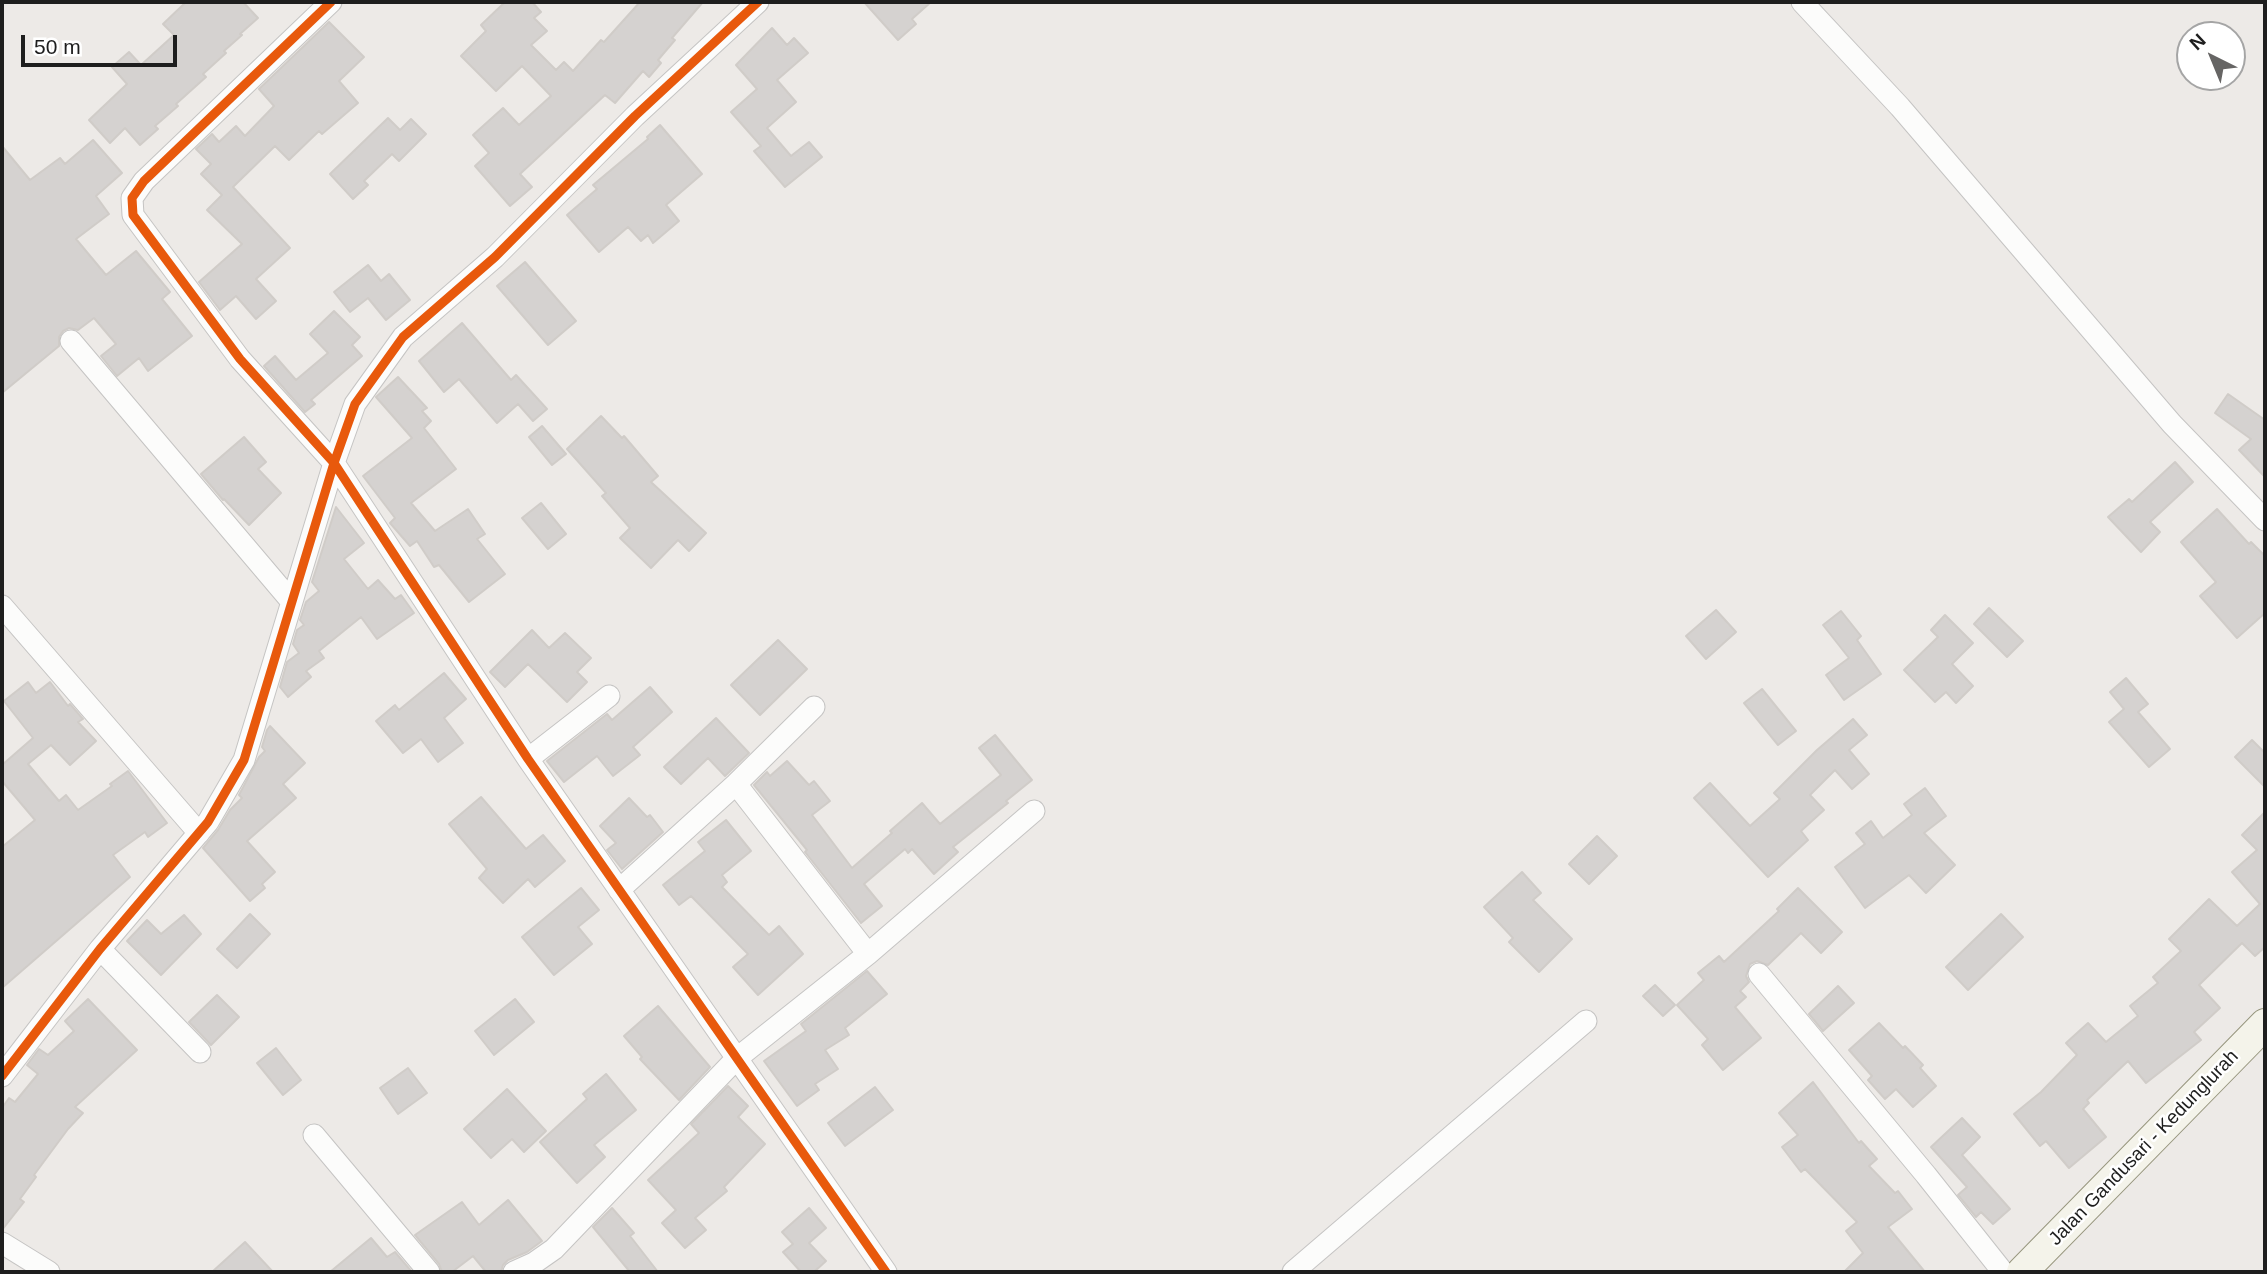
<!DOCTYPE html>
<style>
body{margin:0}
#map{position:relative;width:2267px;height:1274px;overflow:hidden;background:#edeae7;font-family:Helvetica,sans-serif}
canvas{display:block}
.frame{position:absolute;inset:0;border:4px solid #1e1e1e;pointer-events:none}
.north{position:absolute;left:2176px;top:21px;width:70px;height:70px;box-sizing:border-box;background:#fff;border:2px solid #a5a5a5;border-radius:50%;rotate:317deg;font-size:19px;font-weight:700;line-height:28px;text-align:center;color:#1e1e1e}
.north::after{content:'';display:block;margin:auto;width:24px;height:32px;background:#666564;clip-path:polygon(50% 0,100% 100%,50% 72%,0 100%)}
.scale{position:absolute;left:21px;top:35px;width:156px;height:32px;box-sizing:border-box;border:4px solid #1e1e1e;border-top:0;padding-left:9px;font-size:21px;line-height:24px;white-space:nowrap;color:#1e1e1e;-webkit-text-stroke:5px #fff;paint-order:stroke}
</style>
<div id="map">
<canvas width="2267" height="1274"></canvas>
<div class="frame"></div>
<div class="north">N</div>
<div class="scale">50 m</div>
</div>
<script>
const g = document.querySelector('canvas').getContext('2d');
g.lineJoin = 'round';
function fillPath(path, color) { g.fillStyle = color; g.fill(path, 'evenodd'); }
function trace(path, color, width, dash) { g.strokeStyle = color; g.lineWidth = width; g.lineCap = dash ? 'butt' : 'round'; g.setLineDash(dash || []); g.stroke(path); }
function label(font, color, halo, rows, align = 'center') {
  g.font = font + ' Helvetica,sans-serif'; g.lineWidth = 5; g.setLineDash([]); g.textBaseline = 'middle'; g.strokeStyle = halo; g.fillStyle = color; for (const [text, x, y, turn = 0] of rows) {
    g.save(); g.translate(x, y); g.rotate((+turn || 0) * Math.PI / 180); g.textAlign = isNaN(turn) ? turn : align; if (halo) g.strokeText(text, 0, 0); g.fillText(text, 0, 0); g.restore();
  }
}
const building = new Path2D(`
 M 186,2 L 243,2 L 258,18 L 240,34 L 242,35 L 224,51 L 226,53 L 203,74 L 206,77 L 176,104 L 178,106 L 155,126 L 158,129 L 140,145 L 125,128 L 110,143 L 89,120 L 127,84 L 112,67 L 129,52 L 141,65 L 174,35 L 163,24 Z
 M 505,2 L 532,2 L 541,12 L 534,18 L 547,31 L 531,45 L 556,70 L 564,62 L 573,71 L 601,40 L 604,42 L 640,2 L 703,2 L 672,38 L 675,40 L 658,60 L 661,63 L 649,77 L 643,71 L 615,103 L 605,95 L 520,174 L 532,187 L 510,206 L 475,166 L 489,153 L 473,135 L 503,108 L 519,125 L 551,96 L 522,66 L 496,91 L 461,56 L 486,31 L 481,25 Z
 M 864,2 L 931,2 L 912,19 L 916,24 L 898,40 Z
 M 329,22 L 364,57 L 339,81 L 358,103 L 322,134 L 319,131 L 289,160 L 275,146 L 233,187 L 290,248 L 256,279 L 276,301 L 256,319 L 236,296 L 220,310 L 199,282 L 242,244 L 207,210 L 222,195 L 201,174 L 211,164 L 196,149 L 212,134 L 219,142 L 236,126 L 245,136 L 274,106 L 259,89 Z
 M 772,28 L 787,45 L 794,38 L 808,53 L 777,80 L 796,102 L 767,128 L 791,156 L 809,142 L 822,157 L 785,187 L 754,151 L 761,146 L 731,112 L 757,89 L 736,65 Z
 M 388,118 L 400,130 L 411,119 L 426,134 L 399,161 L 392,154 L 364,181 L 368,185 L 353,199 L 330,174 Z
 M 660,125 L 702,174 L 666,205 L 679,221 L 653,243 L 648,235 L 641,241 L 628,227 L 599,252 L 567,215 L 597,189 L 593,185 L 648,139 L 647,137 Z
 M 93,140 L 122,173 L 96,196 L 109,214 L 76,239 L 106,275 L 136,251 L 170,292 L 162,299 L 192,336 L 148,371 L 139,358 L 117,376 L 101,356 L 116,344 L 94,318 L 78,330 L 69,328 L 63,331 L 59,337 L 59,346 L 2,393 L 2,146 L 30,180 L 60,158 L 65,164 Z
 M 525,262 L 576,321 L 548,345 L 497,286 Z
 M 368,265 L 381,281 L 389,274 L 410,300 L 386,320 L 368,298 L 350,312 L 334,292 Z
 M 334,311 L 360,337 L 352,345 L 362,356 L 311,400 L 315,404 L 305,412 L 264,366 L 275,356 L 296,380 L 328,353 L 310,334 Z
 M 462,323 L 511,380 L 516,375 L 547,409 L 533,421 L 518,404 L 497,423 L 459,379 L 444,392 L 419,361 Z
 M 398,377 L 427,408 L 422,411 L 431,421 L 424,428 L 456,469 L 411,503 L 435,531 L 468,509 L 485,534 L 477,539 L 505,574 L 469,602 L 439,565 L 434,567 L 417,541 L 410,546 L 390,523 L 395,518 L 363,476 L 412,438 L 376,397 Z
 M 2228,394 L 2265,420 L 2265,477 L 2239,450 L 2251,439 L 2215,413 Z
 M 601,416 L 622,438 L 624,436 L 658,476 L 651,482 L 706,533 L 689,551 L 678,540 L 651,568 L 620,538 L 630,528 L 602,496 L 606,493 L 567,449 Z
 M 542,426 L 566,454 L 552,465 L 529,437 Z
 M 244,437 L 266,462 L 258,469 L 281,493 L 249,525 L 224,499 L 223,500 L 201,474 Z
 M 2175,462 L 2193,482 L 2150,522 L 2160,532 L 2141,552 L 2108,517 L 2129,499 L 2132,502 Z
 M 541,503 L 566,534 L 548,549 L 522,518 Z
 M 336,507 L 364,543 L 344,559 L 368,589 L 378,580 L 395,599 L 401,595 L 414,613 L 377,639 L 361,617 L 319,651 L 324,658 L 306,671 L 311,677 L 288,697 L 280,687 L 287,662 L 299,653 L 293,644 L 297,630 L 304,625 L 300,620 L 306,602 L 319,591 L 312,582 Z
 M 2217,509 L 2249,544 L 2251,542 L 2265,556 L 2265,613 L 2237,638 L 2200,596 L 2216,582 L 2181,542 Z
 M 1989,608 L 2023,641 L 2007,657 L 1974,624 Z
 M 1716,610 L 1736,632 L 1706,659 L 1686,636 Z
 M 1841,611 L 1861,636 L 1857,640 L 1881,674 L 1844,700 L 1826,675 L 1849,658 L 1823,625 Z
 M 1945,615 L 1973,643 L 1952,664 L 1973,686 L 1956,703 L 1946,692 L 1935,702 L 1904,670 L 1938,637 L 1931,630 Z
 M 532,630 L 549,648 L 565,633 L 591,658 L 577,672 L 587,682 L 567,702 L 528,664 L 505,687 L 490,672 Z
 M 778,640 L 807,669 L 760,715 L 731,685 Z
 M 444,673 L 466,699 L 444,718 L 463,743 L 438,762 L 421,739 L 403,753 L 376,721 L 395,705 L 399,710 Z
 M 2126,678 L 2148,704 L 2138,712 L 2170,749 L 2149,767 L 2109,722 L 2124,709 L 2110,692 Z
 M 28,682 L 36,693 L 50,682 L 68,706 L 70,704 L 83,719 L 78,722 L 96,741 L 70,765 L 51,745 L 28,764 L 59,801 L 66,795 L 78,810 L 112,786 L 110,784 L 128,771 L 167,823 L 148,837 L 145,832 L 113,855 L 130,877 L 2,988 L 2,847 L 35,820 L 2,781 L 2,765 L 33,738 L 4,701 Z
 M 650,687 L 672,712 L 633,747 L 640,755 L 613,776 L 597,756 L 564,782 L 547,761 L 607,714 L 612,720 Z
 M 1762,689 L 1796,731 L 1778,745 L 1744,703 Z
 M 716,718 L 749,753 L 725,776 L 708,758 L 681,784 L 664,767 Z
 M 1853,719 L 1867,735 L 1849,750 L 1869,774 L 1852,789 L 1835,770 L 1810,795 L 1824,810 L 1801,831 L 1808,840 L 1768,877 L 1694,798 L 1710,783 L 1750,826 L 1780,799 L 1774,793 L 1817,750 Z
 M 270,726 L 305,763 L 283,784 L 296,798 L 247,841 L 275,872 L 262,884 L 265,888 L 250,901 L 203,848 L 218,830 L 230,810 L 242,798 L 239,795 L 259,757 L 265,751 L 262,747 L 267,730 Z
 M 995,735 L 1032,780 L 1006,801 L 1008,803 L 953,847 L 958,852 L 934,874 L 912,849 L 908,853 L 905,849 L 864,884 L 882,906 L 861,923 L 805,852 L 807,850 L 754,785 L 767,772 L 770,776 L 787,761 L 809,785 L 814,781 L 830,801 L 812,815 L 852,868 L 892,833 L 890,831 L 922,803 L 940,824 L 1001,775 L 979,748 Z
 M 2252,740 L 2265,753 L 2265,787 L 2235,757 Z
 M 1925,788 L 1946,816 L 1924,833 L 1955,865 L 1926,893 L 1909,875 L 1865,908 L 1835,867 L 1865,844 L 1856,833 L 1871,821 L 1883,838 L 1912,815 L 1904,804 Z
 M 481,797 L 526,849 L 543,835 L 565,861 L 535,887 L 528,879 L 503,903 L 479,878 L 487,869 L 449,824 Z
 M 629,798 L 647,817 L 650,815 L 663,832 L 622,869 L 607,850 L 616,843 L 600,826 Z
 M 2265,812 L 2265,947 L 2255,956 L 2242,943 L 2199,985 L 2220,1008 L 2194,1032 L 2201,1040 L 2146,1083 L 2128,1061 L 2087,1100 L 2089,1103 L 2083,1109 L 2106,1137 L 2069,1168 L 2046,1141 L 2040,1146 L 2014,1114 L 2041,1092 L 2077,1055 L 2066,1043 L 2088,1023 L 2106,1042 L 2138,1016 L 2130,1006 L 2158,983 L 2153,977 L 2181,951 L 2169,939 L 2209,899 L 2237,926 L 2260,904 L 2232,872 L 2257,850 L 2242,835 Z
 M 726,820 L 751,851 L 722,875 L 727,882 L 722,887 L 769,935 L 779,926 L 803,954 L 758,995 L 733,967 L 748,954 L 691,896 L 679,905 L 663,885 L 705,851 L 698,842 Z
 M 1597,836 L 1617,856 L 1589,884 L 1569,864 Z
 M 1522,872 L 1541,893 L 1533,900 L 1572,939 L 1539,972 L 1509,942 L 1513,938 L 1484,907 Z
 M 581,888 L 599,910 L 578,927 L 592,944 L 554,975 L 522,937 Z
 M 1798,888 L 1842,932 L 1821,953 L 1801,933 L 1768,965 L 1757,961 L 1750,964 L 1746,976 L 1749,982 L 1740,991 L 1746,997 L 1735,1007 L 1761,1038 L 1723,1070 L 1702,1045 L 1708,1039 L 1677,1005 L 1704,980 L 1698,973 L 1719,956 L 1724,962 L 1779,911 L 1777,909 Z
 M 250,914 L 270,934 L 237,968 L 217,949 Z
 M 2001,914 L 2023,937 L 1968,990 L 1946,967 Z
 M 184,915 L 201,934 L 161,975 L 127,941 L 147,920 L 161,934 Z
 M 867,971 L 887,994 L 845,1028 L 849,1035 L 825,1050 L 838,1069 L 815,1084 L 819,1090 L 797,1106 L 764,1061 L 806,1031 L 801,1024 Z
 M 1655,985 L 1675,1005 L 1663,1016 L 1643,996 Z
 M 1838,986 L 1854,1003 L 1823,1031 L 1809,1014 Z
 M 217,995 L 239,1017 L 211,1045 L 189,1022 Z
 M 88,999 L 137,1050 L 75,1107 L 83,1113 L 68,1129 L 34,1175 L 36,1177 L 20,1199 L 24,1202 L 2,1230 L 2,1108 L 9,1098 L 15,1102 L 38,1074 L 27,1065 L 39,1049 L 48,1055 L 74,1031 L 65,1021 Z
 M 515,999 L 534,1022 L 494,1055 L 475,1031 Z
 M 658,1006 L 710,1067 L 679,1100 L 640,1059 L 642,1057 L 624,1036 Z
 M 1879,1023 L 1903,1048 L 1905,1046 L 1923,1065 L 1920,1068 L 1936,1086 L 1913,1107 L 1896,1089 L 1885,1099 L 1868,1080 L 1872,1076 L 1849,1050 Z
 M 276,1048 L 301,1080 L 283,1095 L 257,1063 Z
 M 408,1068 L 427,1093 L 398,1114 L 380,1088 Z
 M 606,1074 L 636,1110 L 594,1145 L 605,1157 L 577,1183 L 540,1142 L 587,1099 L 583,1094 Z
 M 1813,1082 L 1859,1143 L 1861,1141 L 1877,1159 L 1869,1166 L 1895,1193 L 1898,1191 L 1912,1209 L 1888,1227 L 1925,1272 L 1844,1272 L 1863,1253 L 1846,1231 L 1857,1222 L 1805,1169 L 1801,1172 L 1782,1147 L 1798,1135 L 1779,1113 Z
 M 728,1086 L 748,1106 L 738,1117 L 765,1144 L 724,1187 L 727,1191 L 695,1218 L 706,1230 L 685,1248 L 662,1223 L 676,1210 L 648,1180 L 699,1133 L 691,1124 Z
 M 875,1087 L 893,1110 L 845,1146 L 828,1123 Z
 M 507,1089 L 546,1131 L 524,1152 L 512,1139 L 491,1158 L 464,1129 Z
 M 1962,1118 L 1980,1137 L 1962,1155 L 2010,1209 L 1993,1224 L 1981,1212 L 1976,1217 L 1958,1195 L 1967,1187 L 1931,1147 Z
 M 508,1200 L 542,1241 L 527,1252 L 508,1260 L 503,1265 L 501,1272 L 486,1272 L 473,1256 L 452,1272 L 442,1272 L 439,1264 L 415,1235 L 462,1202 L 479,1225 Z
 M 612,1208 L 634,1233 L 630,1236 L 658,1272 L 630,1272 L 593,1227 Z
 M 809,1208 L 826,1228 L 809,1243 L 826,1261 L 814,1272 L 801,1272 L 783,1252 L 793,1244 L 782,1232 Z
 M 371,1238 L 387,1257 L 395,1252 L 412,1272 L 330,1272 Z
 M 245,1242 L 273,1272 L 212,1272 Z`);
fillPath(building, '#d5d2d0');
trace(building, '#d0ccc8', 2);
const street = new Path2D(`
 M 331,2 L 144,181 L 132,198 L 133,215 L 240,359 L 334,463 L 528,759 L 886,1272
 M 1802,2 L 1900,107 L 2172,424 L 2265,520
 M 71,341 L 292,602
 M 2,606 L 199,833
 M 528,759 L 609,696
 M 736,784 L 868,954
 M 619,890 L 736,784 L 814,707
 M 100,949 L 200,1052
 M 1759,974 L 1926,1175 L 2003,1272
 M 2,1076 L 100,949 L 208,822 L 244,760 L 334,463 L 355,404 L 403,337 L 495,257 L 635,116 L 758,2
 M 314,1135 L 429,1272
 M 2,1243 L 49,1272
 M 514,1272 L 534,1263 L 554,1249 L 736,1059 L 868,954 L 1034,811
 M 1293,1272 L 1586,1021`);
const secondary = new Path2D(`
 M 2022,1272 L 2265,1024`);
trace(street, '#c5c4c3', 23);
trace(secondary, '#97967e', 32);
trace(street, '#fcfcfb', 21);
trace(secondary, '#f4f3ea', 30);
trace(new Path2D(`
 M 331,2 L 144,181 L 132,198 L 133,215 L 240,359 L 334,463 L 528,759 L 886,1272
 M 2,1076 L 100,949 L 208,822 L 244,760 L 334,463 L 355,404 L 403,337 L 495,257 L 635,116 L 758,2`), '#e8590c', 9);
label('19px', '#1e1e1e', '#fff', [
 ["Jalan Gandusari - Kedunglurah",2144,1148,-46]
]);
</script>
